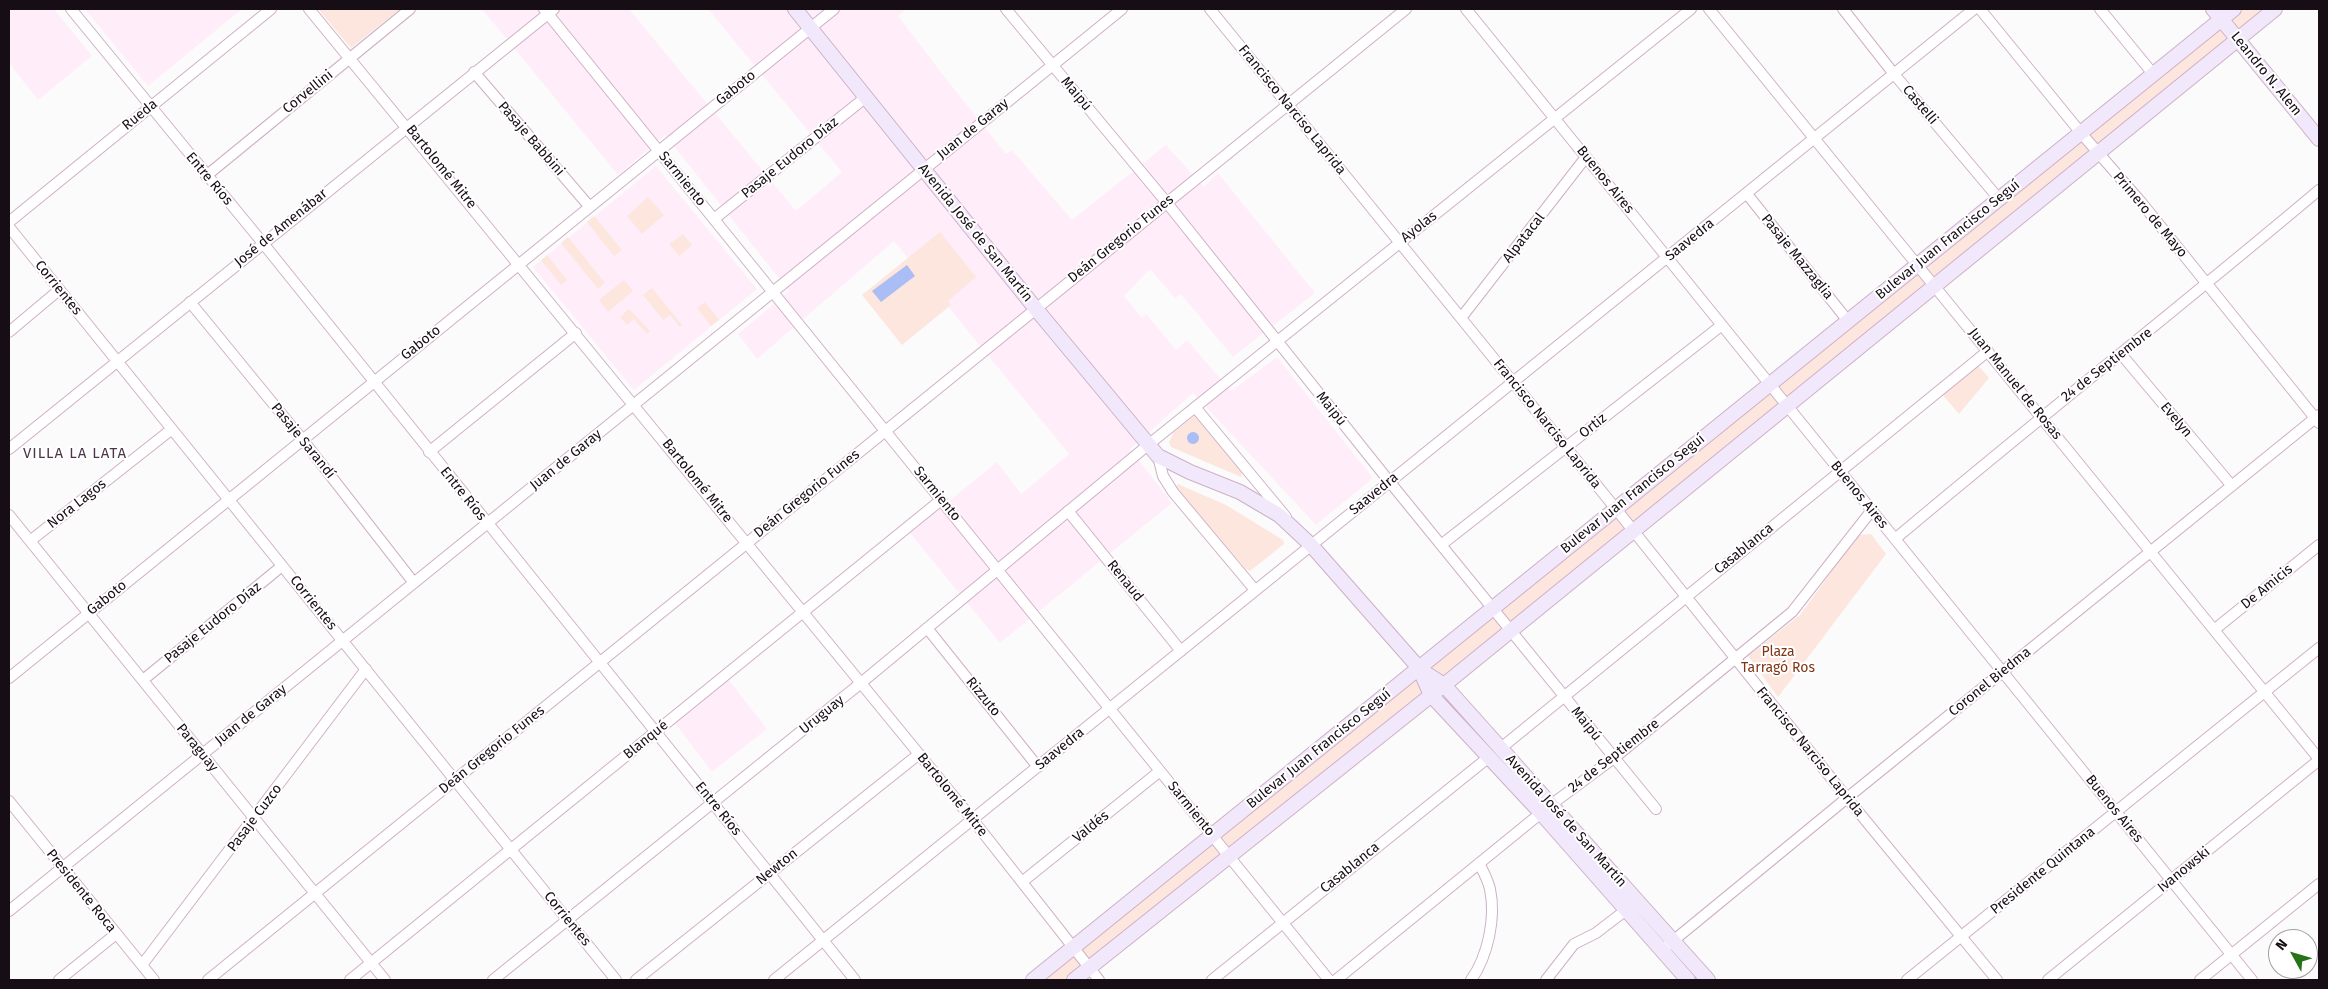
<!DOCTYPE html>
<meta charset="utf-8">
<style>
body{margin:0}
#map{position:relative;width:2328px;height:989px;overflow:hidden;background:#fbfbfb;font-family:"Fira Sans",sans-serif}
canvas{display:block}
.frame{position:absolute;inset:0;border:10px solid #170d15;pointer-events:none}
.north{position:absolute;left:2268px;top:929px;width:50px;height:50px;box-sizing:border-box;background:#fff;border:1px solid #a29ea1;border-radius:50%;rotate:309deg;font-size:14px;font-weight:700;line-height:20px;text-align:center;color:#170d15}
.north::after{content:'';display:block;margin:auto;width:18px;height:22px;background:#277318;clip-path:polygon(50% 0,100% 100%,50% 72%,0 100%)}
</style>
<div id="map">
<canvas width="2328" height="989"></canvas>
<div class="frame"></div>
<div class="north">N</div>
</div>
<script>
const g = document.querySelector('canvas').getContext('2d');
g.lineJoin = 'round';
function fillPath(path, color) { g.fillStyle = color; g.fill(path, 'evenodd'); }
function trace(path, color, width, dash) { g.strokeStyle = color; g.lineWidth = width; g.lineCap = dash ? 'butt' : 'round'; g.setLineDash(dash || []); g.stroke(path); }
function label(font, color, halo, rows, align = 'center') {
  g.font = font + ' "Fira Sans",sans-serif'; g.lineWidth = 4; g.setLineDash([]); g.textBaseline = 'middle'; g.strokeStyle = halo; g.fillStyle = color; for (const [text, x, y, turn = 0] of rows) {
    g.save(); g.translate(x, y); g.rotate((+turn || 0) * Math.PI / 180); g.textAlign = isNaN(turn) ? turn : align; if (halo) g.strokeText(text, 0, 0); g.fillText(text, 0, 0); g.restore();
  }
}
fillPath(new Path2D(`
 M 9,9 L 54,9 L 92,56 L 38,100 L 9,63 Z
 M 85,9 L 242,9 L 148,86 Z
 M 482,9 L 629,9 L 796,211 L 842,172 L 708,9 L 906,9 L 898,16 L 947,80 L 1006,154 L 1012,150 L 1072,220 L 1166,145 L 1204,187 L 1218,173 L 1315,293 L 1233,357 L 1181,294 L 1175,298 L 1150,269 L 1124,296 L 1142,318 L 1146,314 L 1176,350 L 1187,340 L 1231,391 L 1277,357 L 1373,478 L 1316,525 L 1193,393 L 1130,449 L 1172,503 L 1000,643 L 910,533 L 997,462 L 1021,494 L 1069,454 L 894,241 L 757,359 L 738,334 L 789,291 L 665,135 L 618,175 Z
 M 656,166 L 757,289 L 634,390 L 533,267 Z
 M 728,679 L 767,729 L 712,772 L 674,722 Z`), '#ffeefa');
fillPath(new Path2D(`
 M 318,9 L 400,9 L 351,48 Z
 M 2234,9 L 2275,9 L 1074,980 L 1033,980 Z
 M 648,197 L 664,215 L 642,234 L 627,216 Z
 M 594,216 L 622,250 L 614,256 L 587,222 Z
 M 940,232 L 976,277 L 948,301 L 951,305 L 902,345 L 862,295 Z
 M 683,234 L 692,245 L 679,256 L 669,244 Z
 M 568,237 L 605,283 L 598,289 L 561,243 Z
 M 547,255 L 567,280 L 561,285 L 541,260 Z
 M 624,280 L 633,291 L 608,312 L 599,300 Z
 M 652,288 L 682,325 L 680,327 L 670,315 L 663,320 L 643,295 Z
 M 705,302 L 719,320 L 711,326 L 697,308 Z
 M 629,309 L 650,331 L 647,334 L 634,319 L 627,325 L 620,317 Z
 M 1977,364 L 1989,378 L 1959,414 L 1942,394 Z
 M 1194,416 L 1197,416 L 1243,470 L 1241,477 L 1171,447 L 1169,442 L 1174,432 Z
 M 1178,484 L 1226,505 L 1283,540 L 1284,544 L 1250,571 L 1246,569 L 1177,490 L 1176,487 Z
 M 1871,534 L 1886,554 L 1778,697 L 1748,656 L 1800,615 L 1858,535 Z`), '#fde6de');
fillPath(new Path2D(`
 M 907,265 L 915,276 L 881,302 L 872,291 Z
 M1187 438a6 6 0 1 1 12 0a6 6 0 1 1-12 0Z`), '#aabdf4');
const minor = new Path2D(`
 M 71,9 L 262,242 L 855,980
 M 309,9 L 973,820 L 1099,980
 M 544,9 L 1329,980
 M 1006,9 L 1167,203 L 1389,481 L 1656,809
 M 1210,9 L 1616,509 L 1847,798 L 1997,980
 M 1466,9 L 2252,980
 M 1709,9 L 2319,759
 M 1843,9 L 1894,74 L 1999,199
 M 1980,9 L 2081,133 L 2141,202 L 2319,423
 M 2100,9 L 2154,75
 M 474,72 L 589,206
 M 206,176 L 410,9
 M 1747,194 L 1848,321
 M 714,219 L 866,97
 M 9,222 L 271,9
 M 9,227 L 616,980
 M 190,302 L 302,439 L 414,583
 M 1461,318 L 1586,157
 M 9,332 L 59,290
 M 2121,354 L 2232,486
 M 1195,407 L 1286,517
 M 9,449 L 554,9
 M 429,452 L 576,333
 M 1158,456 L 1163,476 L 1173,492 L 1255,590
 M 1068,511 L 1181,651
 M 9,515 L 385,980
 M 1895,539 C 2035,421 2179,308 2319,190
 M 30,541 L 172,429
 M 1441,545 L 1722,325
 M 927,628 L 1038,767
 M 2214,630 L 2319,545
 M 9,678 L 834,9
 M 143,680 L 282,566
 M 1501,748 L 1988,351
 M 9,801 L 154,980
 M 1022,882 L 1160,771
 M 9,911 L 1122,9
 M 1662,950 L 1847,798 L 2319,415
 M 142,965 L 366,669
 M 59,980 L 116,934
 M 208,980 L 1406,9
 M 350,980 L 941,500
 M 493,980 L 861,683 L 1148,445 L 1691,9
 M 636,980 L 919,754
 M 774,980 L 1974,9
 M 1212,980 L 1489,757
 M 1336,980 L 1552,804 L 1614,758 L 1792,612 L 1872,510
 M 1471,980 C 1488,956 1496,918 1490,889 C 1488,880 1483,871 1479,863
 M 1546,980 L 1574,944 L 1596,933 L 1626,910
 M 1907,980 L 2319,648
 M 2048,980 L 2319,760
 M 2200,980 L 2319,884`);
const secondary = new Path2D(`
 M 795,9 L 1036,309 L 1158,456 L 1190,472 L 1240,492 L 1279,515 L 1311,545 L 1419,668 L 1431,695 L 1541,813 L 1688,980
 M 2213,9 L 2319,139
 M 1419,669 L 1444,685 L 1708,980
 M 1033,980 L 2234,9
 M 1074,980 L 1444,685 L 2275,9`);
trace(minor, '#cfafc6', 12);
trace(secondary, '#cfafc6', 16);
trace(minor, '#fff', 10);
trace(secondary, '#f1e9fb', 14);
label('14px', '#170d15', '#fff', [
 ["Leandro N. Alem",2266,74,51],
 ["Gaboto",736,88,-39],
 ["Corvellini",308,92,-39],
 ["Maipú",1076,94,50],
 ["Castelli",1920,105,50],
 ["Francisco Narciso Laprida",1292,110,51],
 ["Rueda",140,115,-39],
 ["Juan de Garay",973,129,-39],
 ["Pasaje Babbini",531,139,49],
 ["Pasaje Eudoro Díaz",790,158,-39],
 ["Bartolomé Mitre",441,167,51],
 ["Entre Ríos",209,179,50],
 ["Sarmiento",682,179,51],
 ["Buenos Aires",1605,180,51],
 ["Primero de Mayo",2150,215,50],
 ["Ayolas",1419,227,-38],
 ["José de Amenábar",281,228,-39],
 ["Avenida José de San Martín",975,233,51],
 ["Alpatacal",1524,238,-52],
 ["Deán Gregorio Funes",1121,239,-39],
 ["Saavedra",1690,240,-39],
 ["Bulevar Juan Francisco Seguí",1948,240,-39],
 ["Pasaje Mazzaglia",1797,257,51],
 ["Corrientes",58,288,51],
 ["Gaboto",421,343,-39],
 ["24 de Septiembre",2107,365,-38],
 ["Juan Manuel de Rosas",2015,384,51],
 ["Maipú",1331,409,51],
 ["Evelyn",2176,420,50],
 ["Francisco Narciso Laprida",1547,424,51],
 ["Ortiz",1593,426,-38],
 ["Pasaje Sarandí",303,441,51],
 ["Juan de Garay",566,460,-39],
 ["Bartolomé Mitre",697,481,51],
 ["Entre Ríos",463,494,51],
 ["Deán Gregorio Funes",807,494,-39],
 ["Sarmiento",937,494,51],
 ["Saavedra",1374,494,-39],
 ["Bulevar Juan Francisco Seguí",1633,494,-39],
 ["Buenos Aires",1859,495,51],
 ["Nora Lagos",77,504,-38],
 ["Casablanca",1744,549,-39],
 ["Renaud",1125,581,51],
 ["De Amicis",2267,587,-39],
 ["Gaboto",107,598,-39],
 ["Corrientes",313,603,51],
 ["Pasaje Eudoro Díaz",213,623,-39],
 ["Coronel Biedma",1990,682,-39],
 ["Rizzuto",983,697,51],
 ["Juan de Garay",251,715,-39],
 ["Uruguay",822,715,-39],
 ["Maipú",1586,724,51],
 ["Blanqué",646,740,-39],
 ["Paraguay",197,748,51],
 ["Saavedra",1060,749,-39],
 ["Bulevar Juan Francisco Seguí",1319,749,-39],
 ["Deán Gregorio Funes",492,750,-39],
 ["Francisco Narciso Laprida",1810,752,51],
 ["24 de Septiembre",1614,756,-38],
 ["Bartolomé Mitre",952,795,51],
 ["Entre Ríos",718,809,51],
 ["Sarmiento",1191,809,51],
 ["Buenos Aires",2114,809,51],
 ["Pasaje Cuzco",255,818,-53],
 ["Avenida José de San Martín",1566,821,48],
 ["Valdés",1091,827,-39],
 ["Newton",777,867,-39],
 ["Casablanca",1350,868,-39],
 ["Ivanowski",2184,870,-39],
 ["Presidente Quintana",2043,871,-39],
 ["Presidente Roca",81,891,51],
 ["Corrientes",567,919,51]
]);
label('14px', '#7e3515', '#fff', [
 ["Plaza",1778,652],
 ["Tarragó Ros",1778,668]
]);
g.letterSpacing = '1px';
label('15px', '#4e3447', '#fff', [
 ["VILLA LA LATA",75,454]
]);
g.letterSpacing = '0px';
</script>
